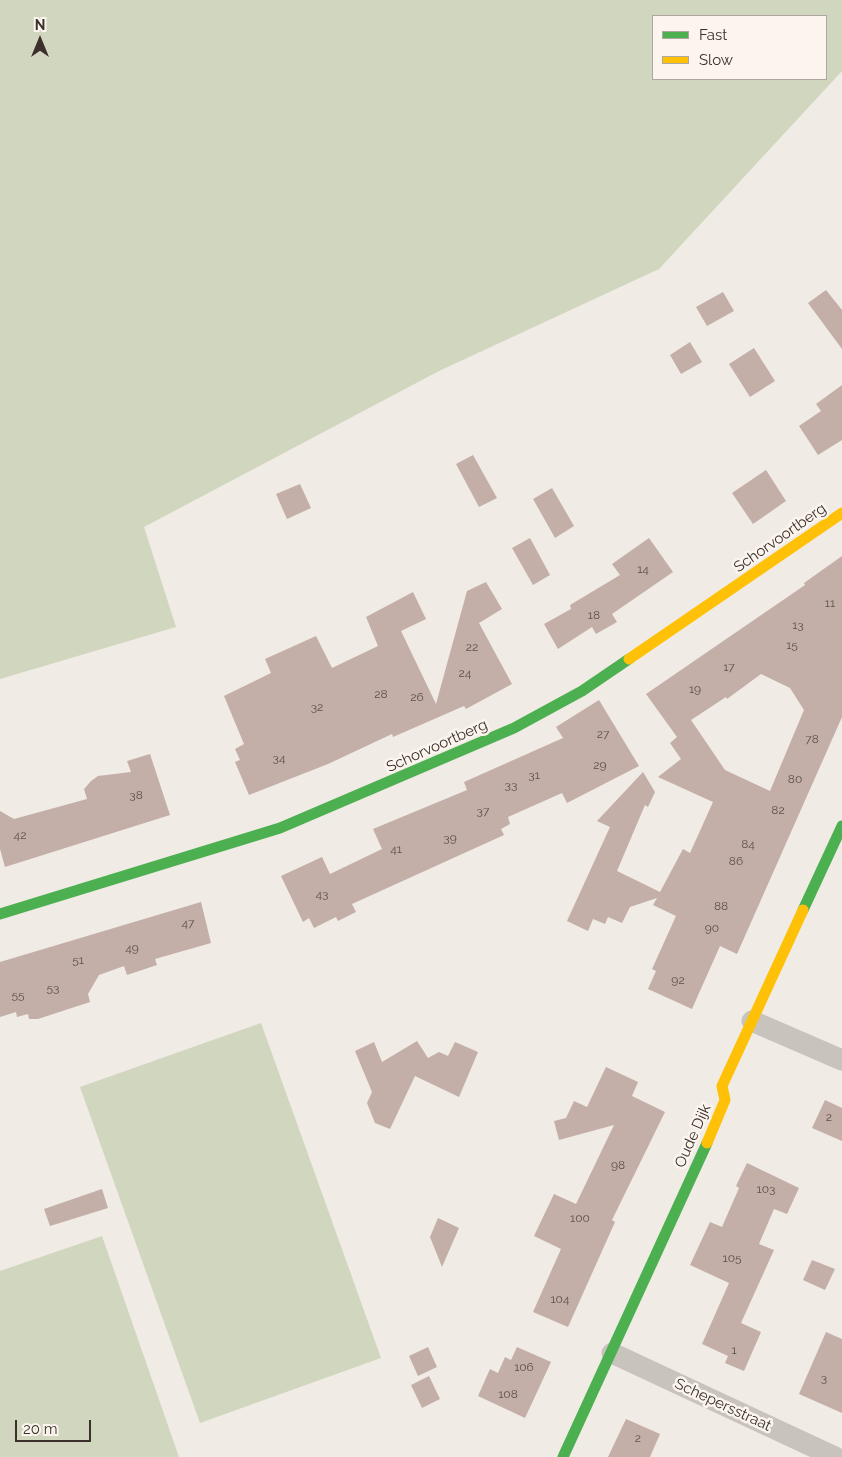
<!DOCTYPE html>
<style>
body{margin:0}
#map{position:relative;width:842px;height:1457px;overflow:hidden;background:#f0ebe5;font-family:Raleway,sans-serif}
canvas{display:block}
.legend{position:absolute;left:652px;top:15px;width:175px;height:65px;box-sizing:border-box;background:#fbf5ee;border:1px solid #aea6a0;margin:0;padding:6px 9px;list-style:none;font-size:15px;color:#3b302b}
.legend li{display:flex;align-items:center;gap:10px;height:25px}
.legend b{width:25px;border:1px solid #aea6a0}
.north{position:absolute;left:15px;top:15px;width:50px;height:50px;-webkit-text-stroke:4px #fbf5ee;paint-order:stroke;rotate:0deg;font-size:14px;font-weight:700;line-height:20px;text-align:center;color:#3b302b}
.north::after{content:'';display:block;margin:auto;width:18px;height:22px;background:#3b302b;clip-path:polygon(50% 0,100% 100%,50% 72%,0 100%)}
.scale{position:absolute;left:15px;top:1420px;width:76px;height:22px;box-sizing:border-box;border:2px solid #3b302b;border-top:0;padding-left:6px;font-size:15px;line-height:18px;white-space:nowrap;color:#3b302b;-webkit-text-stroke:4px #fbf5ee;paint-order:stroke}
</style>
<div id="map">
<canvas width="842" height="1457"></canvas>
<ul class="legend">
<li><b style="height:6px;background:#4caf50"></b>Fast</li>
<li><b style="height:6px;background:#ffc107"></b>Slow</li>
</ul>
<div class="north">N</div>
<div class="scale">20 m</div>
</div>
<script>
const g = document.querySelector('canvas').getContext('2d');
g.lineJoin = 'round';
function fillPath(path, color) { g.fillStyle = color; g.fill(path, 'evenodd'); }
function trace(path, color, width, dash) { g.strokeStyle = color; g.lineWidth = width; g.lineCap = dash ? 'butt' : 'round'; g.setLineDash(dash || []); g.stroke(path); }
function label(font, color, halo, rows, align = 'center') {
  g.font = font + ' Raleway,sans-serif'; g.lineWidth = 5; g.setLineDash([]); g.textBaseline = 'middle'; g.strokeStyle = halo; g.fillStyle = color; for (const [text, x, y, turn = 0] of rows) {
    g.save(); g.translate(x, y); g.rotate((+turn || 0) * Math.PI / 180); g.textAlign = isNaN(turn) ? turn : align; if (halo) g.strokeText(text, 0, 0); g.fillText(text, 0, 0); g.restore();
  }
}
fillPath(new Path2D(`
 M 0,0 L 842,0 L 842,71 L 659,269 L 439,371 L 144,527 L 176,627 L 0,679 ZM 653,16 L 826,16 L 826,79 L 653,79 Z
 M 261,1023 L 381,1358 L 200,1423 L 80,1087 Z
 M 102,1236 L 179,1457 L 0,1457 L 0,1271 Z`), '#d1d6bf');
fillPath(new Path2D(`
 M 826,290 L 842,310 L 842,349 L 808,303 Z
 M 723,292 L 734,311 L 707,326 L 696,307 Z
 M 690,342 L 702,362 L 681,374 L 670,355 Z
 M 754,348 L 775,381 L 750,397 L 729,364 Z
 M 842,385 L 842,440 L 818,455 L 799,426 L 821,411 L 816,404 Z
 M 473,455 L 497,498 L 479,507 L 456,464 Z
 M 766,470 L 786,501 L 753,524 L 732,493 Z
 M 300,484 L 311,508 L 287,519 L 276,494 Z
 M 552,488 L 574,526 L 555,538 L 533,499 Z
 M 530,538 L 550,575 L 533,585 L 512,548 Z
 M 649,538 L 673,572 L 612,614 L 617,622 L 596,634 L 592,627 L 558,649 L 544,624 L 571,609 L 570,605 L 620,575 L 612,564 Z
 M 842,556 L 842,717 L 737,954 L 720,946 L 692,1009 L 648,989 L 656,971 L 652,969 L 676,916 L 653,905 L 657,898 L 630,907 L 622,923 L 608,917 L 605,924 L 593,919 L 588,931 L 567,921 L 610,827 L 597,821 L 643,772 L 655,792 L 648,807 L 645,805 L 617,871 L 660,892 L 683,849 L 690,853 L 713,802 L 658,777 L 681,759 L 670,743 L 677,737 L 646,694 L 805,585 L 804,583 ZM 761,674 L 790,688 L 804,710 L 770,791 L 725,770 L 691,720 L 726,697 L 727,699 Z
 M 486,582 L 502,609 L 479,623 L 512,684 L 466,709 L 464,706 L 393,737 L 392,734 L 328,764 L 249,795 L 235,762 L 240,760 L 235,749 L 244,744 L 224,696 L 271,673 L 265,659 L 316,636 L 332,668 L 378,646 L 366,617 L 413,592 L 426,619 L 401,631 L 436,704 L 467,591 Z
 M 599,700 L 639,766 L 567,803 L 562,793 L 508,817 L 510,824 L 501,829 L 504,835 L 352,904 L 356,912 L 338,921 L 336,917 L 314,928 L 309,918 L 303,922 L 281,876 L 322,857 L 330,874 L 382,849 L 373,829 L 467,790 L 464,782 L 563,738 L 556,727 Z
 M 150,754 L 170,815 L 5,867 L 0,849 L 0,811 L 14,819 L 87,799 L 84,789 L 91,781 L 98,776 L 131,772 L 127,761 Z
 M 201,902 L 211,943 L 155,959 L 157,965 L 127,975 L 124,966 L 99,975 L 88,994 L 90,1002 L 38,1019 L 29,1019 L 28,1014 L 17,1017 L 16,1012 L 0,1017 L 0,962 Z
 M 417,1041 L 428,1058 L 439,1052 L 448,1056 L 455,1042 L 478,1052 L 459,1097 L 415,1076 L 390,1129 L 375,1123 L 367,1103 L 372,1092 L 355,1051 L 374,1042 L 382,1062 Z
 M 606,1067 L 638,1082 L 632,1096 L 665,1112 L 612,1220 L 615,1222 L 568,1327 L 533,1312 L 561,1249 L 534,1236 L 554,1194 L 576,1204 L 614,1125 L 559,1140 L 554,1121 L 566,1118 L 574,1101 L 587,1107 Z
 M 825,1100 L 842,1108 L 842,1141 L 812,1128 Z
 M 747,1163 L 799,1188 L 787,1214 L 774,1209 L 759,1244 L 774,1250 L 741,1323 L 761,1332 L 744,1371 L 725,1363 L 728,1356 L 702,1344 L 729,1283 L 690,1265 L 710,1222 L 722,1227 L 739,1188 L 736,1186 Z
 M 102,1189 L 108,1208 L 50,1226 L 44,1209 Z
 M 438,1218 L 459,1228 L 442,1267 L 430,1237 Z
 M 812,1260 L 835,1269 L 825,1290 L 803,1280 Z
 M 826,1332 L 842,1339 L 842,1413 L 799,1394 Z
 M 428,1347 L 437,1367 L 418,1376 L 409,1356 Z
 M 517,1347 L 551,1362 L 525,1418 L 478,1396 L 490,1369 L 498,1373 L 505,1357 L 511,1360 Z
 M 429,1376 L 440,1399 L 422,1408 L 411,1385 Z
 M 626,1419 L 660,1434 L 650,1457 L 608,1457 Z`), '#c3afa7');
trace(new Path2D(`
 M 752,1021 L 842,1060
 M 612,1353 L 835,1457`), '#c9c3be', 21);
trace(new Path2D(`
 M 803,910 L 842,826
 M 0,914 L 280,828 L 514,728 L 582,691 L 629,659
 M 563,1457 L 707,1143`), '#4caf50', 11);
trace(new Path2D(`
 M 629,659 L 842,513
 M 707,1143 L 725,1100 L 722,1086 L 803,910`), '#ffc107', 11);
label('12px', '#5d504a', null, [
 ["14",643,569],
 ["11",830,603],
 ["18",594,615],
 ["13",798,625],
 ["15",792,645],
 ["22",472,647],
 ["17",729,667],
 ["24",465,673],
 ["19",695,689],
 ["28",381,694],
 ["26",417,697],
 ["32",317,707],
 ["27",603,734],
 ["78",812,739],
 ["34",279,758],
 ["29",600,765],
 ["31",534,775],
 ["80",795,779],
 ["33",511,785],
 ["38",136,795],
 ["82",778,810],
 ["37",483,811],
 ["42",20,835],
 ["39",450,838],
 ["84",748,844],
 ["41",396,849],
 ["86",736,861],
 ["43",322,894],
 ["88",721,906],
 ["47",188,923],
 ["90",712,928],
 ["49",132,948],
 ["51",78,960],
 ["92",678,980],
 ["53",53,988],
 ["55",18,995],
 ["2",829,1117],
 ["98",618,1165],
 ["103",766,1189],
 ["100",580,1218],
 ["105",732,1258],
 ["104",560,1299],
 ["1",734,1350],
 ["106",524,1367],
 ["3",824,1378],
 ["108",508,1394],
 ["2",638,1438]
]);
label('15px', '#3b302b', '#fbf5ee', [
 ["Schorvoortberg",780,538,-35],
 ["Schorvoortberg",437,746,-24],
 ["Oude Dijk",693,1136,-66],
 ["Schepersstraat",723,1405,25]
]);
</script>
